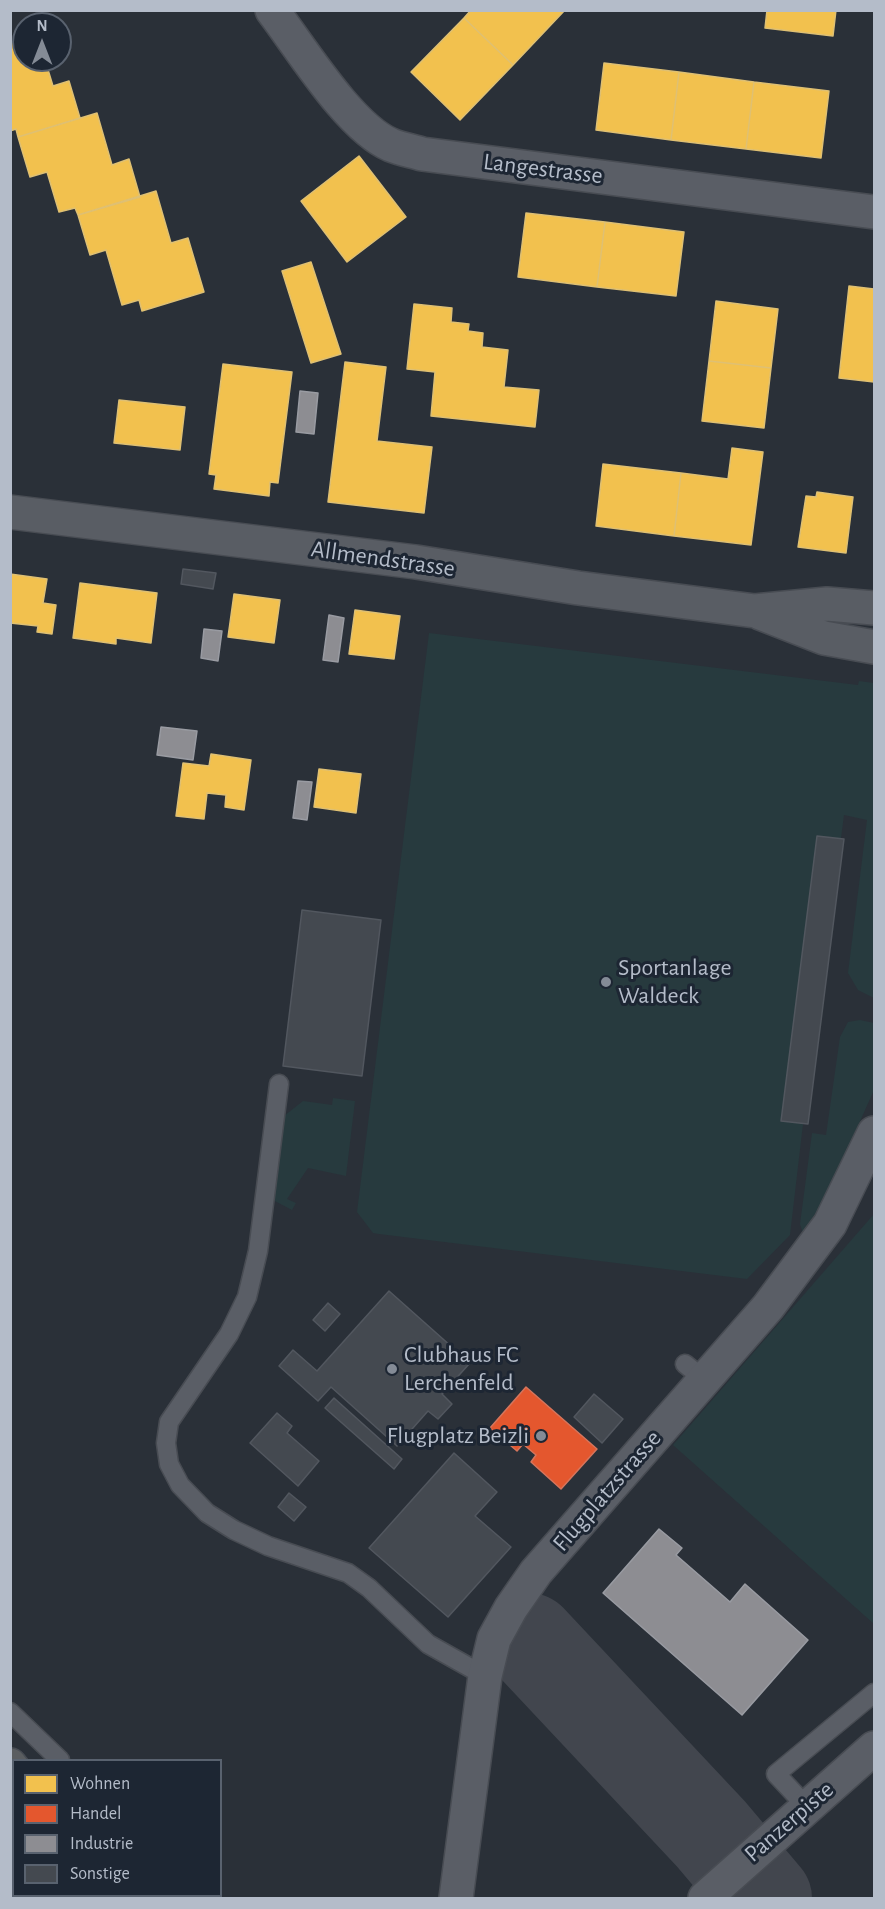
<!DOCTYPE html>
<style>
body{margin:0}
#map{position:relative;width:885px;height:1909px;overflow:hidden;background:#2a3038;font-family:"Alegreya Sans",sans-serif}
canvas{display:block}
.frame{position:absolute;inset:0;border:12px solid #b4bcc9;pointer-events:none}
.legend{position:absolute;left:12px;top:1759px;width:210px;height:138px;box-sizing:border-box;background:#1d2633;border:2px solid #59626f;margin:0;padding:8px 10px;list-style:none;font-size:18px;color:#b4bcc9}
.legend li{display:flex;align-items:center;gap:12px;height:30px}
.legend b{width:30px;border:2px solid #59626f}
.north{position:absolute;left:12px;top:12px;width:60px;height:60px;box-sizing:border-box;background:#1d2633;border:2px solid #59626f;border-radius:50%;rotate:0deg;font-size:16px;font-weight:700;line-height:24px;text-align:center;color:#b4bcc9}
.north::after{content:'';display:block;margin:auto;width:21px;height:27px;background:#848b96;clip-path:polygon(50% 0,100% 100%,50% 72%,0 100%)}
</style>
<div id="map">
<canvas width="885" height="1909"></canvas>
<div class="frame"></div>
<ul class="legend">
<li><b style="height:16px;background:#f2c14e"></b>Wohnen</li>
<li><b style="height:16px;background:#e4572e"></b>Handel</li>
<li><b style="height:16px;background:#8d8d92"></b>Industrie</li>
<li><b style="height:16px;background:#444950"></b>Sonstige</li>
</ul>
<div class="north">N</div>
</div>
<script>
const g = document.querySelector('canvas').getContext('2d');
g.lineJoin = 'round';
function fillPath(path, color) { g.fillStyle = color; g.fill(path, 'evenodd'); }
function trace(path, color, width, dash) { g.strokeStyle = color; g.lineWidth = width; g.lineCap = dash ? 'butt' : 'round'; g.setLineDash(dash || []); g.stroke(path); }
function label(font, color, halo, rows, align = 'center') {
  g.font = font + ' "Alegreya Sans",sans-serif'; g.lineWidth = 6; g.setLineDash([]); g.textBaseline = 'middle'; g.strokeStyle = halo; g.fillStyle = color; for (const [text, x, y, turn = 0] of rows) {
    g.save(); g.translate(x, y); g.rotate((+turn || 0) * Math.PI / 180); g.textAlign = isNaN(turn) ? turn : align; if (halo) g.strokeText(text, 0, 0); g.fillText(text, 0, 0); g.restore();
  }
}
fillPath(new Path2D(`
 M 429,633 L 858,685 L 859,681 L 874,683 L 874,998 L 858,990 L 848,973 L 867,820 L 844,815 L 841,838 L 844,839 L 808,1124 L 803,1124 L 790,1235 L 747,1279 L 379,1234 L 373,1233 L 357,1212 Z
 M 860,1020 L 874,1023 L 874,1090 L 827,1195 L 803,1233 L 800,1224 L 812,1133 L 826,1135 L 840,1037 L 848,1022 Z
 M 333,1098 L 355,1101 L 346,1176 L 308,1168 L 287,1199 L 296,1203 L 292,1210 L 271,1199 L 284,1116 L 303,1101 L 332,1105 Z
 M 874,1214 L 874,1624 L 673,1445 Z`), '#273a3e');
const homes = new Path2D(`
 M 471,10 L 565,10 L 513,65 L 464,18 Z
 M 767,10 L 836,10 L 833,36 L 765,28 Z
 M 464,18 L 513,65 L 460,120 L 411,72 Z
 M 24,39 L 24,60 L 45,60 L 53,86 L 69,81 L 80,118 L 18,137 L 16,129 L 10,131 L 10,43 Z
 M 604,63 L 679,72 L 671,140 L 596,130 Z
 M 679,72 L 754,82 L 746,149 L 671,140 Z
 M 754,82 L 829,91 L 821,158 L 746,149 Z
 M 97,113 L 112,165 L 129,159 L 140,197 L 78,215 L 75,208 L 59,212 L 47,172 L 30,177 L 18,137 Z
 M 359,156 L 406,217 L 347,262 L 301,201 Z
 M 156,191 L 171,243 L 188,238 L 204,292 L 142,311 L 139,300 L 122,305 L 106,250 L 90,255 L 78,215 Z
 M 526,213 L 605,222 L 597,287 L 518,277 Z
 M 605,222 L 684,232 L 676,296 L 597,287 Z
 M 311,262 L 341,354 L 311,363 L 282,271 Z
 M 849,286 L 874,289 L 874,382 L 839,378 Z
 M 716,301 L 778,309 L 771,368 L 709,361 Z
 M 414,304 L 452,308 L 451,322 L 469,324 L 468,331 L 483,333 L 482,347 L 508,350 L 504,387 L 539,390 L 535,427 L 431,416 L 435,372 L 407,369 Z
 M 709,361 L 771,368 L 764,428 L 702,421 Z
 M 345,362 L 386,367 L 377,441 L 432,447 L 424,513 L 328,502 Z
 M 223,364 L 292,372 L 278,483 L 270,482 L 269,496 L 214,489 L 216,475 L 209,474 Z
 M 119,400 L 185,407 L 180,450 L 114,443 Z
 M 732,448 L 763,452 L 751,545 L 674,536 L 681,473 L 728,479 Z
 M 603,464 L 681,473 L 674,536 L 596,526 Z
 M 817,492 L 853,497 L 846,553 L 798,547 L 806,496 L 816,497 Z
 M 10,574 L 47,579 L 43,603 L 56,605 L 52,634 L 37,632 L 38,626 L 10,623 Z
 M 80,583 L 157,593 L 151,643 L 116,638 L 116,644 L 73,638 Z
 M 234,594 L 280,600 L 274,643 L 228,637 Z
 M 355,610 L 400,616 L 394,659 L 349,654 Z
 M 211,754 L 251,760 L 244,810 L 225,807 L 226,795 L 207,793 L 204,819 L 176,816 L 183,763 L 209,766 Z
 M 319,769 L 361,774 L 356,813 L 314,807 Z`);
fillPath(homes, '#f2c14e');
trace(homes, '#dfc073', 1.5);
const shops = new Path2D(`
 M 526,1387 L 597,1449 L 561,1489 L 531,1462 L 536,1455 L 523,1444 L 517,1451 L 490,1428 Z`);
fillPath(shops, '#e4572e');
trace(shops, '#d6755c', 1.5);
const industry = new Path2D(`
 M 300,391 L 318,393 L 314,434 L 296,432 Z
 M 329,615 L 344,618 L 338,662 L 323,660 Z
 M 204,629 L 222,631 L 218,661 L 201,658 Z
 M 161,727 L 197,731 L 193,760 L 157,755 Z
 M 298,781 L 312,782 L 307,820 L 293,818 Z
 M 659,1529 L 682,1548 L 676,1555 L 730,1602 L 745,1584 L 808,1640 L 742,1715 L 603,1593 Z`);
fillPath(industry, '#8d8d92');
trace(industry, '#999ba2', 1.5);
trace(new Path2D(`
 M 529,1640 L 711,1834 L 765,1898`), '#42464e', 94);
const building = new Path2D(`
 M 183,569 L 216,573 L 213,589 L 181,584 Z
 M 817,836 L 844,839 L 808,1124 L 781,1121 Z
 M 302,910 L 381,920 L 362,1076 L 283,1066 Z
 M 389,1291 L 470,1363 L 442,1394 L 452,1404 L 438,1419 L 428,1411 L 397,1446 L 331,1387 L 318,1401 L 279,1366 L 293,1350 L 317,1371 Z
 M 328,1303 L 340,1314 L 325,1331 L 313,1320 Z
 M 594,1394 L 623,1419 L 602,1443 L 574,1417 Z
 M 334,1398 L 402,1459 L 394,1469 L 325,1408 Z
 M 277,1413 L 292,1426 L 287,1433 L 319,1461 L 298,1486 L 250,1443 Z
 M 454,1453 L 497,1492 L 475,1516 L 511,1547 L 448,1617 L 369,1548 Z
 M 289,1493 L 306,1507 L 294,1521 L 278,1507 Z`);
fillPath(building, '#444950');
trace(building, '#52575f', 1.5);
const lane = new Path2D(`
 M 279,1084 L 258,1251 L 247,1297 L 229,1334 L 169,1422 L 166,1443 L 169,1464 L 180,1485 L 207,1513 L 234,1530 L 268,1546 L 348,1573 L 369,1588 L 428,1644 L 485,1676
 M 685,1364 L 705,1380
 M 10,1712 L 60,1760
 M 806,1806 L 776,1774 L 874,1693
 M 183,1896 L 186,1898`);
const street = new Path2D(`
 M 272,10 C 301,48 349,127 391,145 C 401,149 412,151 422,154 L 874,212
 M 456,1898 L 485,1676 L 494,1639 L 511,1608 L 536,1572 L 768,1307 L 830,1224 L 874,1133
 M 705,1898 L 874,1748`);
const secondary = new Path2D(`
 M 10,512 L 416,562 L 578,588 L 755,611 L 827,604 L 874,608
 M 760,613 L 824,638 L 874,647`);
const highway = new Path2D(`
 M 10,1765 L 14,1770
 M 10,1860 L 14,1864
 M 34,1896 L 36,1898
 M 98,1896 L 100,1898`);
trace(lane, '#484c53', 21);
trace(street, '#484c53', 36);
trace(secondary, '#484c53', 36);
trace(highway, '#474c53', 36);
trace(lane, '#5a5e66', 18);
trace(street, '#5a5e66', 33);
trace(secondary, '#595d64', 33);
trace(highway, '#5a5d60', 33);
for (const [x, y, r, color] of [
 [606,982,6,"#848b96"],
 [392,1369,6,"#848b96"],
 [541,1436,6,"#848b96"]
]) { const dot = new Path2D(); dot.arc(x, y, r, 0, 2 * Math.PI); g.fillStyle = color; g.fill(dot); trace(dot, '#1d2633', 2); }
label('24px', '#b4bcc9', '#1d2633', [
 ["Langestrasse",543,169,7],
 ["Allmendstrasse",383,559,8],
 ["Flugplatzstrasse",607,1491,-49],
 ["Panzerpiste",789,1822,-41]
]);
label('24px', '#b4bcc9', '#1d2633', [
 ["Sportanlage",618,968],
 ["Waldeck",618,996],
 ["Clubhaus FC",404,1355],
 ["Lerchenfeld",404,1383],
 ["Flugplatz Beizli",529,1436,"right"]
], 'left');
</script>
